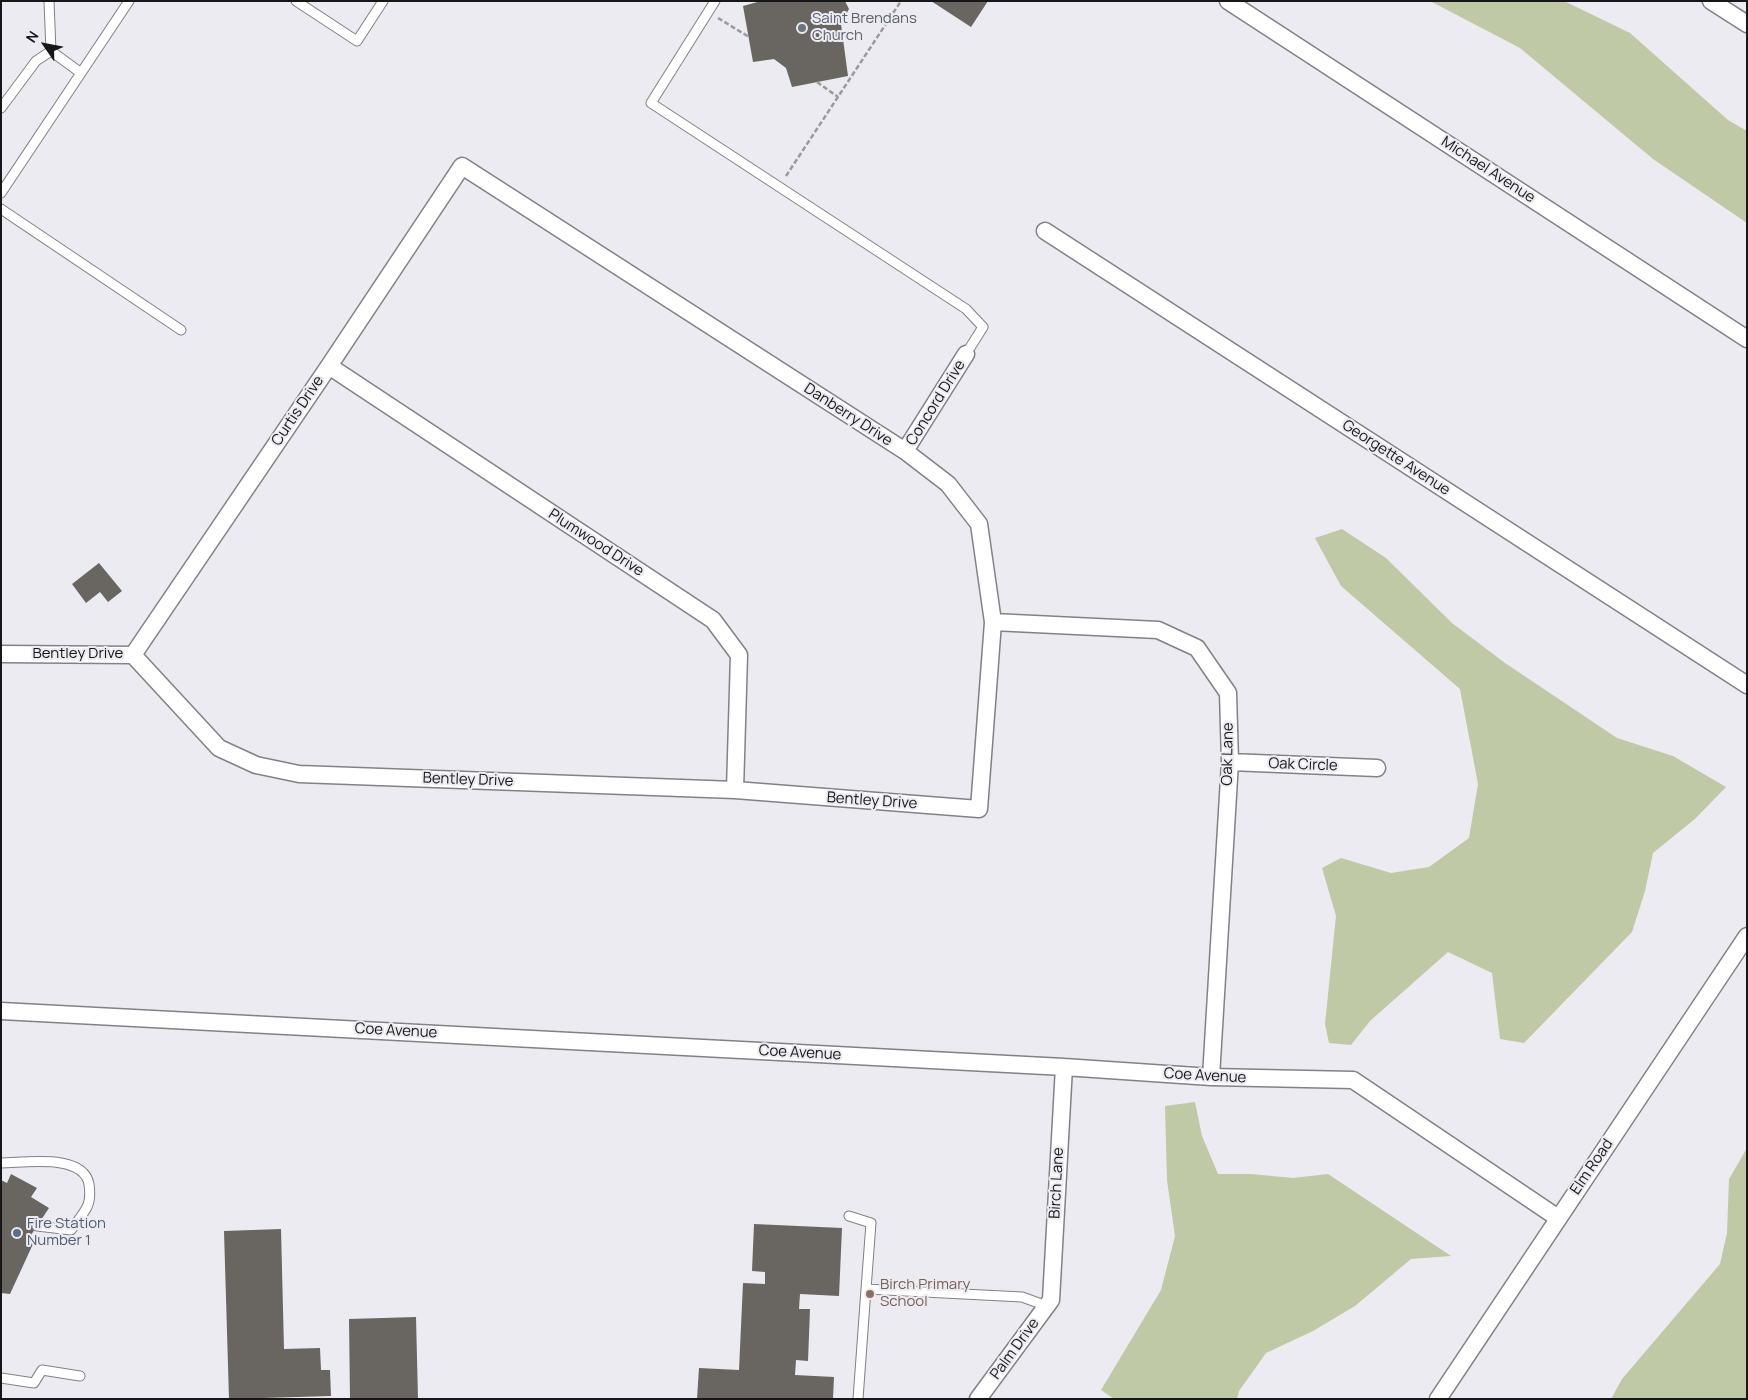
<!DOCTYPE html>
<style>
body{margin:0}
#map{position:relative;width:1748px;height:1400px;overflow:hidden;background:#ebebf1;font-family:Manrope,sans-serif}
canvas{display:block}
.frame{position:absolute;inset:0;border:2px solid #171719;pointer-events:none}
.north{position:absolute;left:20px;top:20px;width:50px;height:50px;-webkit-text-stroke:4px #ebebf1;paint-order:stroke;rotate:303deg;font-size:14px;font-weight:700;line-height:20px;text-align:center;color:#171719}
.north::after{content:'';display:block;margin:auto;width:18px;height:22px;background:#171719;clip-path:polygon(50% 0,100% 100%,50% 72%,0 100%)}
</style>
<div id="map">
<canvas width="1748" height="1400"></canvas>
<div class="frame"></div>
<div class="north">N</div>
</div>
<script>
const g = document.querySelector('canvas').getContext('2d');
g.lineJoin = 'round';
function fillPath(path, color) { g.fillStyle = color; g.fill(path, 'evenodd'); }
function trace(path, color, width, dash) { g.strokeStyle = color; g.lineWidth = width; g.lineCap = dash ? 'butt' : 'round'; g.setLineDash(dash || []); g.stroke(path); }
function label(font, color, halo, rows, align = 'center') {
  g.font = font + ' Manrope,sans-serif'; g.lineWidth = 4; g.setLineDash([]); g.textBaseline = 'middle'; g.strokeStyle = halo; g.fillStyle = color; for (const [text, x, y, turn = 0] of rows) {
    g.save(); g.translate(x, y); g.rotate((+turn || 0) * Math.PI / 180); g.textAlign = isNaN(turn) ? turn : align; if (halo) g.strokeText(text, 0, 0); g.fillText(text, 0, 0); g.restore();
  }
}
fillPath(new Path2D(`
 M 1430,1 L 1564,1 L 1630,33 L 1728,120 L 1747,131 L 1747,223 L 1653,159 L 1520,48 Z
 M 1342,529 L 1386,558 L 1452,623 L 1505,663 L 1617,738 L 1673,756 L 1726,787 L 1696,818 L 1653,853 L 1645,891 L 1632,932 L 1524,1043 L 1500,1039 L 1492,973 L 1448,952 L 1370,1021 L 1351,1045 L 1329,1043 L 1325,1024 L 1336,916 L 1322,868 L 1341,858 L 1391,873 L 1429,867 L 1469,838 L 1478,784 L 1460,689 L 1341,586 L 1315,538 Z
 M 1195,1102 L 1202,1136 L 1218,1174 L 1251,1174 L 1293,1178 L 1328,1174 L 1451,1256 L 1411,1259 L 1355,1306 L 1313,1331 L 1266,1353 L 1239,1391 L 1237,1399 L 1114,1399 L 1101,1390 L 1161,1290 L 1175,1236 L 1167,1180 L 1165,1106 Z
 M 1747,1148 L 1747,1399 L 1611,1399 L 1622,1379 L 1720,1264 L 1727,1233 L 1729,1179 Z`), '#bfc9a5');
fillPath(new Path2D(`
 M 761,1 L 845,1 L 849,9 L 841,24 L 848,76 L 792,87 L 786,68 L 774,59 L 753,62 L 743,6 Z
 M 931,1 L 988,1 L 971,27 Z
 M 99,563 L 122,591 L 108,602 L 100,592 L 86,603 L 72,584 Z
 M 11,1174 L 37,1188 L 31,1197 L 49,1208 L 27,1241 L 33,1244 L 10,1294 L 1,1293 L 1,1180 L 7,1183 Z
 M 754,1224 L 842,1228 L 839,1296 L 800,1294 L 799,1309 L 810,1309 L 808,1361 L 796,1360 L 795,1375 L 834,1377 L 833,1399 L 697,1399 L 699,1368 L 739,1370 L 743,1283 L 765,1284 L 765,1272 L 752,1271 Z
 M 281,1229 L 284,1349 L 320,1348 L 321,1370 L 330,1370 L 331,1396 L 229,1399 L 224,1231 Z
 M 416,1317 L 418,1399 L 350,1399 L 349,1319 Z`), '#696561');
const service = new Path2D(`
 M 49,1 L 51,51 L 81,73 L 129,1
 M 296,1 L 357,41 L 383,1
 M 715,1 L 651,103 L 966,309 L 983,327 L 966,354
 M 1,108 L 36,61 L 51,51
 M 1,193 L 81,73
 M 1,209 L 181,330
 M 1,1163 C 25,1163 83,1153 89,1184 C 90,1191 90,1201 87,1207 C 83,1215 76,1223 71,1230 L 37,1226
 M 849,1216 L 871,1223 L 866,1289 L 1022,1297 L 1047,1306
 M 1,1378 L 34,1383 L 42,1370 L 80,1376
 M 858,1399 L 866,1289`);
const minor = new Path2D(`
 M 1228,1 L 1747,339
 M 1711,1 L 1747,24
 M 1045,231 L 1747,685
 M 329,366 L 713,620 L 739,655 L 735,790
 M 905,451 L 966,354
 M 993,622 L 1158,630 L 1197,648 L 1228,693 L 1230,762 L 1211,1077
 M 1,654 L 133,655 L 219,748 L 256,765 L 299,774 L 735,790 L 979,809 L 993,622 L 979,524 L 948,484 L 905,451 L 462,166 L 329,366 L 133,655
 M 1230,762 L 1377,768
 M 1,1011 L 1064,1067 L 1211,1077 L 1353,1080 L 1558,1218
 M 978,1399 L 1051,1300 L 1064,1067
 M 1438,1399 L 1747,936`);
trace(service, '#818187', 11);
trace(minor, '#818187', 19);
trace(new Path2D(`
 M 718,18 L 749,37
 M 817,82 L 838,97
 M 786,176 L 901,1`), '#9a9a9e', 2.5, [5, 2.5]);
trace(service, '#fff', 9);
trace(minor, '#fff', 16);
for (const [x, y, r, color] of [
 [802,28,5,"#6b7280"],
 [17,1233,5,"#5c6f8a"],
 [870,1294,5,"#8d6e63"]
]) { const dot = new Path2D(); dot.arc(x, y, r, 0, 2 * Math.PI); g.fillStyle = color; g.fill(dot); trace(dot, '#ebebf1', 2); }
label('15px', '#5b616d', '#ebebf1', [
 ["Saint Brendans",812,19],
 ["Church",812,36]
], 'left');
label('15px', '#171719', '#ebebf1', [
 ["Michael Avenue",1488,170,33],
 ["Concord Drive",936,403,-58],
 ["Curtis Drive",298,411,-56],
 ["Danberry Drive",848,415,33],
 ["Georgette Avenue",1396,458,33],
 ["Plumwood Drive",596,543,33],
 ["Bentley Drive",78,654],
 ["Oak Lane",1228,754,-89],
 ["Oak Circle",1303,765,2],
 ["Bentley Drive",468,780,2],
 ["Bentley Drive",872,801,4],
 ["Coe Avenue",396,1031,3],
 ["Coe Avenue",800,1053,3],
 ["Coe Avenue",1205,1076,3],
 ["Elm Road",1592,1167,-56],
 ["Birch Lane",1057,1183,-87],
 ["Palm Drive",1015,1349,-54]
]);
label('15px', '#4e5e75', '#ebebf1', [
 ["Fire Station",27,1224],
 ["Number 1",27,1241]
], 'left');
label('15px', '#785e54', '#ebebf1', [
 ["Birch Primary",880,1285],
 ["School",880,1302]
], 'left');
</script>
